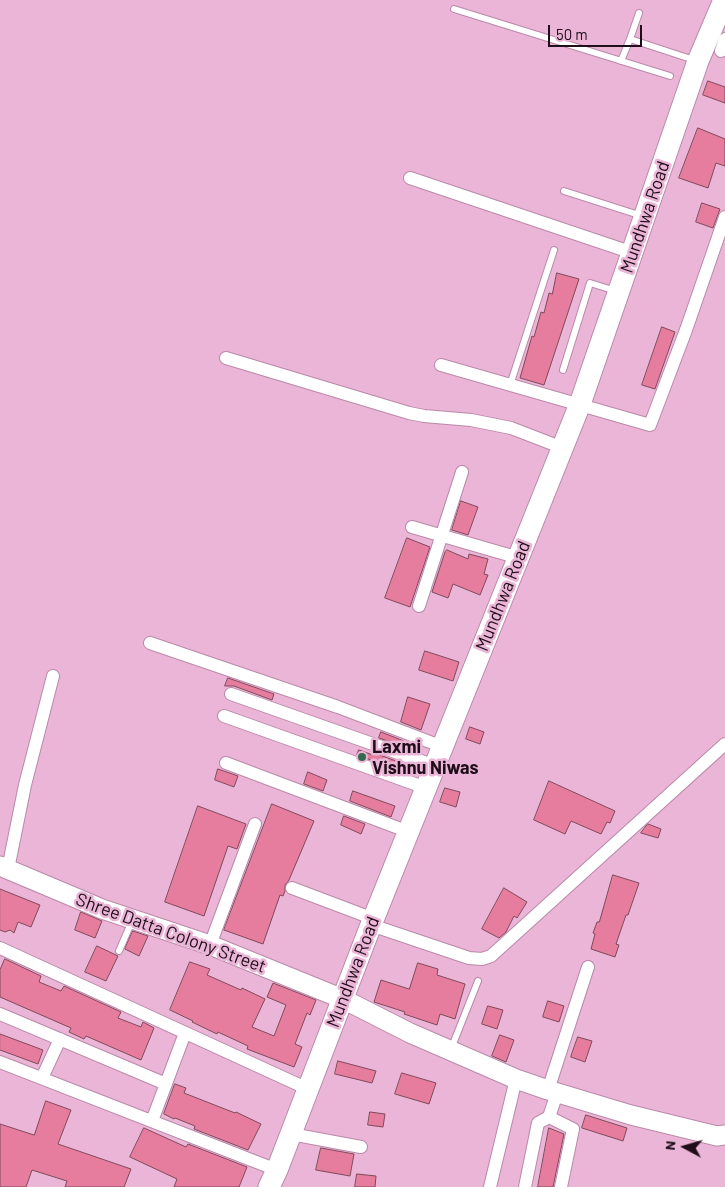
<!DOCTYPE html>
<style>
body{margin:0}
#map{position:relative;width:725px;height:1187px;overflow:hidden;background:#eab5d6;font-family:Barlow,sans-serif}
canvas{display:block}
.north{position:absolute;left:660px;top:1122px;width:50px;height:50px;-webkit-text-stroke:4px #eab5d6;paint-order:stroke;rotate:276deg;font-size:14px;font-weight:700;line-height:20px;text-align:center;color:#1f0d19}
.north::after{content:'';display:block;margin:auto;width:18px;height:22px;background:#1f0d19;clip-path:polygon(50% 0,100% 100%,50% 72%,0 100%)}
.scale{position:absolute;left:548px;top:25px;width:94px;height:22px;box-sizing:border-box;border:2px solid #1f0d19;border-top:0;padding-left:6px;font-size:15px;line-height:18px;white-space:nowrap;color:#1f0d19;-webkit-text-stroke:4px #eab5d6;paint-order:stroke}
</style>
<div id="map">
<canvas width="725" height="1187"></canvas>
<div class="north">N</div>
<div class="scale">50 m</div>
</div>
<script>
const g = document.querySelector('canvas').getContext('2d');
g.lineJoin = 'round';
function fillPath(path, color) { g.fillStyle = color; g.fill(path, 'evenodd'); }
function trace(path, color, width, dash) { g.strokeStyle = color; g.lineWidth = width; g.lineCap = dash ? 'butt' : 'round'; g.setLineDash(dash || []); g.stroke(path); }
function label(font, color, halo, rows, align = 'center') {
  g.font = font + ' Barlow,sans-serif'; g.lineWidth = 5; g.setLineDash([]); g.textBaseline = 'middle'; g.strokeStyle = halo; g.fillStyle = color; for (const [text, x, y, turn = 0] of rows) {
    g.save(); g.translate(x, y); g.rotate((+turn || 0) * Math.PI / 180); g.textAlign = isNaN(turn) ? turn : align; if (halo) g.strokeText(text, 0, 0); g.fillText(text, 0, 0); g.restore();
  }
}
const building = new Path2D(`
 M 708,81 L 725,87 L 725,103 L 703,95 Z
 M 698,128 L 725,139 L 725,166 L 716,163 L 708,188 L 679,178 Z
 M 702,203 L 720,209 L 713,228 L 696,222 Z
 M 557,273 L 579,279 L 544,385 L 520,378 L 532,336 L 534,337 L 541,312 L 544,313 L 549,293 L 552,294 Z
 M 662,327 L 675,332 L 655,389 L 642,385 Z
 M 461,501 L 478,507 L 468,535 L 452,530 Z
 M 407,538 L 430,547 L 410,607 L 385,598 Z
 M 447,550 L 468,559 L 469,554 L 488,559 L 484,574 L 488,575 L 480,595 L 453,584 L 448,598 L 432,592 L 445,552 Z
 M 425,651 L 459,662 L 453,681 L 419,670 Z
 M 228,678 L 274,694 L 272,700 L 234,686 L 225,686 Z
 M 408,697 L 430,704 L 421,730 L 401,722 Z
 M 470,727 L 484,732 L 480,744 L 466,739 Z
 M 381,732 L 404,741 L 402,746 L 379,738 Z
 M 359,750 L 373,755 L 374,753 L 399,762 L 396,769 L 357,755 Z
 M 218,769 L 238,776 L 234,787 L 215,780 Z
 M 308,772 L 327,780 L 323,791 L 304,784 Z
 M 549,781 L 615,811 L 610,823 L 607,822 L 601,834 L 571,821 L 565,834 L 534,820 Z
 M 445,788 L 460,792 L 456,807 L 440,802 Z
 M 353,791 L 395,806 L 391,817 L 350,801 Z
 M 272,804 L 314,821 L 289,880 L 285,885 L 285,891 L 283,896 L 280,895 L 263,944 L 224,930 Z
 M 198,806 L 246,824 L 237,849 L 228,846 L 204,916 L 165,902 Z
 M 344,816 L 365,824 L 361,834 L 341,825 Z
 M 648,824 L 661,829 L 658,838 L 641,833 Z
 M 613,875 L 639,883 L 628,915 L 626,915 L 616,944 L 619,945 L 615,957 L 591,949 L 595,934 L 593,933 L 597,922 L 599,922 Z
 M 504,888 L 527,902 L 517,918 L 514,916 L 506,932 L 499,938 L 482,929 Z
 M 0,889 L 40,905 L 31,927 L 18,922 L 14,933 L 10,930 L 5,932 L 0,930 Z
 M 81,912 L 102,921 L 95,938 L 75,930 Z
 M 133,931 L 148,936 L 139,956 L 125,949 Z
 M 97,946 L 118,956 L 106,981 L 85,972 Z
 M 5,959 L 41,976 L 39,982 L 61,991 L 64,986 L 121,1012 L 118,1018 L 141,1027 L 143,1022 L 154,1028 L 141,1060 L 86,1036 L 84,1039 L 69,1032 L 71,1028 L 0,997 L 0,970 Z
 M 190,962 L 210,969 L 207,975 L 241,990 L 242,988 L 265,999 L 252,1027 L 274,1036 L 286,1005 L 267,997 L 273,983 L 316,1000 L 310,1015 L 307,1013 L 295,1044 L 302,1047 L 294,1067 L 247,1049 L 248,1046 L 218,1032 L 217,1034 L 192,1022 L 193,1021 L 170,1010 Z
 M 418,963 L 438,969 L 437,975 L 465,984 L 455,1019 L 440,1014 L 437,1025 L 404,1014 L 405,1012 L 374,1002 L 381,980 L 409,989 Z
 M 548,1001 L 564,1006 L 559,1022 L 543,1017 Z
 M 488,1006 L 503,1010 L 497,1029 L 482,1024 Z
 M 0,1034 L 43,1050 L 38,1064 L 0,1050 Z
 M 500,1035 L 514,1040 L 506,1062 L 492,1056 Z
 M 578,1037 L 592,1041 L 585,1062 L 571,1057 Z
 M 338,1061 L 376,1071 L 372,1083 L 335,1074 Z
 M 402,1073 L 436,1083 L 429,1104 L 395,1094 Z
 M 175,1084 L 186,1088 L 184,1093 L 235,1113 L 236,1112 L 261,1124 L 248,1150 L 194,1129 L 195,1126 L 175,1118 L 174,1119 L 164,1114 Z
 M 46,1101 L 71,1110 L 58,1144 L 131,1169 L 124,1187 L 65,1187 L 67,1181 L 32,1170 L 26,1187 L 0,1187 L 0,1124 L 34,1135 Z
 M 370,1112 L 385,1114 L 383,1127 L 368,1125 Z
 M 586,1115 L 627,1128 L 623,1141 L 582,1128 Z
 M 144,1128 L 186,1147 L 188,1144 L 247,1167 L 239,1187 L 174,1187 L 177,1179 L 130,1157 Z
 M 549,1128 L 564,1134 L 553,1187 L 538,1187 Z
 M 321,1148 L 354,1154 L 350,1176 L 316,1170 Z
 M 357,1174 L 376,1176 L 375,1187 L 355,1187 Z`);
fillPath(building, '#e67d9e');
trace(building, '#7f4a5a', 1);
const lane = new Path2D(`
 M 454,9 L 670,76
 M 630,39 L 639,13
 M 621,61 L 630,39 L 694,60
 M 564,191 L 642,216
 M 563,370 L 590,283 L 616,291
 M 510,385 L 554,250
 M 119,951 L 132,921
 M 451,1049 L 478,981`);
const street = new Path2D(`
 M 721,51 L 725,39
 M 410,178 L 633,253
 M 226,358 L 409,413 L 424,416 L 471,420 L 511,428 L 563,448
 M 441,365 L 650,425 L 686,330 L 725,217
 M 412,527 L 519,558
 M 419,606 L 462,472
 M 150,643 L 338,707 L 443,747
 M 231,694 L 435,766
 M 224,716 L 426,788
 M 226,763 L 409,832
 M 8,869 L 25,785 L 53,676
 M 292,888 L 374,919
 M 371,925 L 469,958 L 482,959 L 491,956 L 725,744
 M 210,945 L 255,824
 M 0,948 L 308,1089
 M 0,1014 L 166,1084
 M 0,1062 L 277,1170
 M 42,1078 L 60,1039
 M 548,1090 L 588,967
 M 549,1117 L 573,1129 L 561,1187
 M 152,1121 L 185,1033
 M 291,1134 L 361,1147
 M 490,1187 L 516,1079
 M 525,1187 L 538,1123 L 549,1117 L 557,1093`);
const secondary = new Path2D(`
 M 0,866 L 102,909 L 210,945 L 343,999 L 410,1033 L 516,1079 L 548,1090 L 631,1115 L 717,1136 L 725,1135`);
const primary = new Path2D(`
 M 269,1187 L 277,1170 L 371,925 L 580,404 L 698,61 L 724,0`);
trace(lane, '#bb89a9', 8);
trace(street, '#bb89a9', 14);
trace(secondary, '#bb89a9', 21);
trace(primary, '#bb89a9', 23);
trace(lane, '#fff', 6);
trace(street, '#fff', 12);
trace(secondary, '#fff', 19);
trace(primary, '#fff', 21);
for (const [x, y, r, color] of [
 [362,757,5,"#346a4f"]
]) { const dot = new Path2D(); dot.arc(x, y, r, 0, 2 * Math.PI); g.fillStyle = color; g.fill(dot); trace(dot, '#eab5d6', 2); }
label('18px', '#1f0d19', '#eab5d6', [
 ["Mundhwa Road",645,217,-71],
 ["Mundhwa Road",503,596,-68],
 ["Shree Datta Colony Street",171,933,20],
 ["Mundhwa Road",353,972,-69]
]);
label('bold 18px', '#1f0d19', '#eab5d6', [
 ["Laxmi",372,747],
 ["Vishnu Niwas",372,768]
], 'left');
</script>
